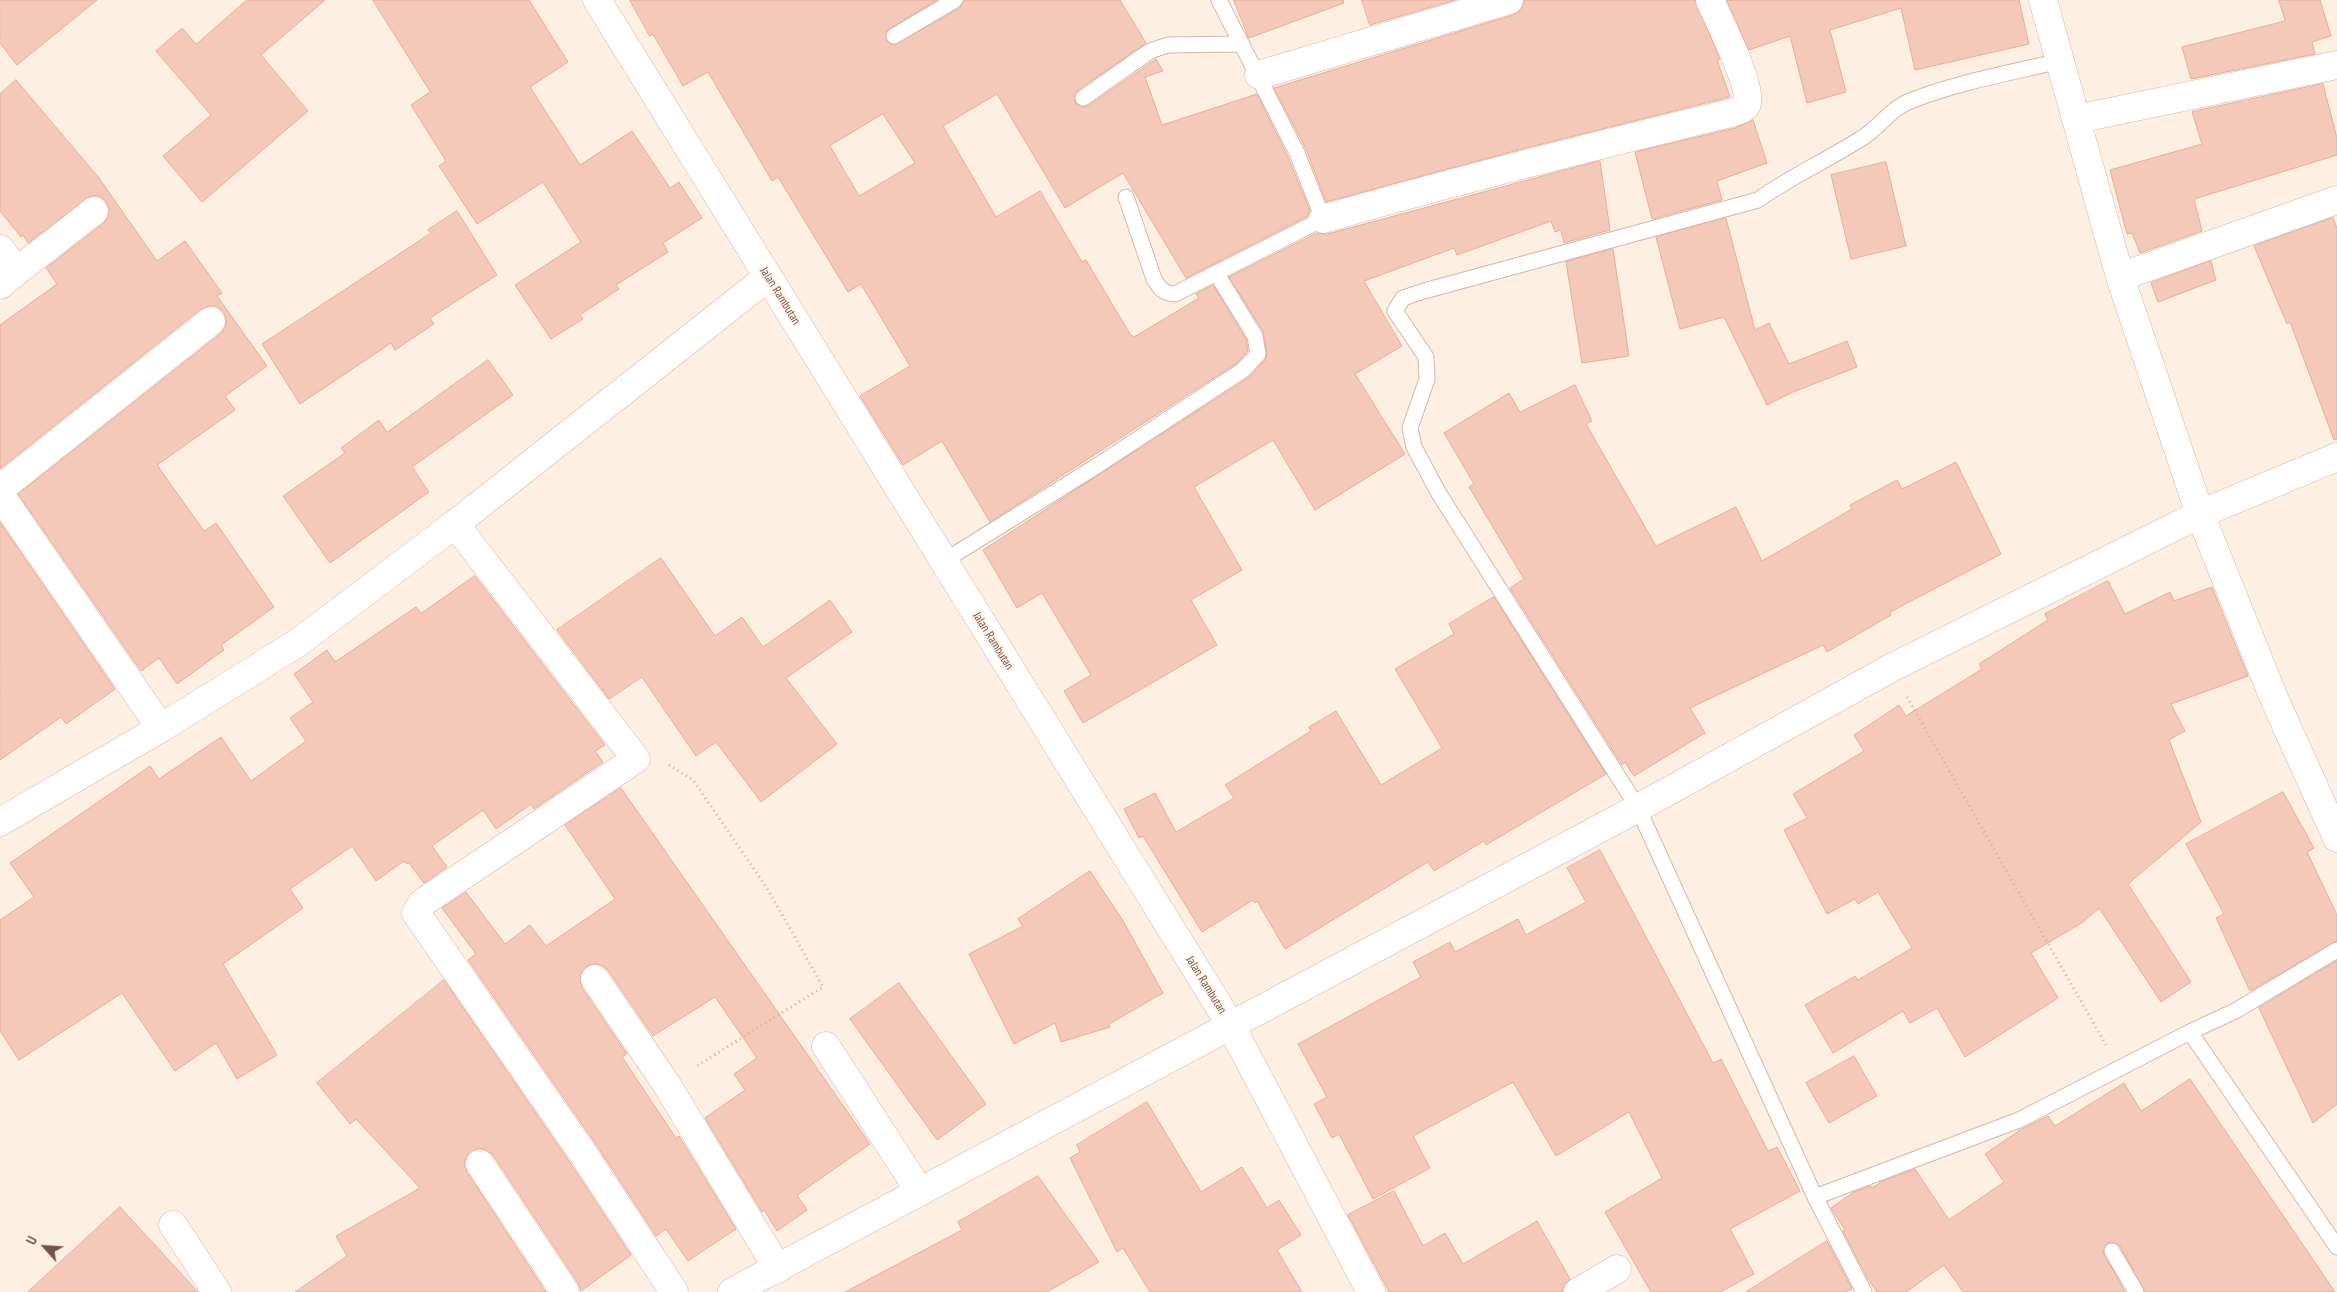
<!DOCTYPE html>
<style>
body{margin:0}
#map{position:relative;width:2337px;height:1292px;overflow:hidden;background:#fdf0e3;font-family:"PT Sans Narrow",sans-serif}
canvas{display:block}
.north{position:absolute;left:20px;top:1222px;width:50px;height:50px;-webkit-text-stroke:4px #fff4eb;paint-order:stroke;rotate:296deg;font-size:14px;font-weight:700;line-height:20px;text-align:center;color:#775248}
.north::after{content:'';display:block;margin:auto;width:18px;height:22px;background:#775248;clip-path:polygon(50% 0,100% 100%,50% 72%,0 100%)}
</style>
<div id="map">
<canvas width="2337" height="1292"></canvas>
<div class="north">U</div>
</div>
<script>
const g = document.querySelector('canvas').getContext('2d');
g.lineJoin = 'round';
function fillPath(path, color) { g.fillStyle = color; g.fill(path, 'evenodd'); }
function trace(path, color, width, dash) { g.strokeStyle = color; g.lineWidth = width; g.lineCap = dash ? 'butt' : 'round'; g.setLineDash(dash || []); g.stroke(path); }
function label(font, color, halo, rows, align = 'center') {
  g.font = font + ' "PT Sans Narrow",sans-serif'; g.lineWidth = 4; g.setLineDash([]); g.textBaseline = 'middle'; g.strokeStyle = halo; g.fillStyle = color; for (const [text, x, y, turn = 0] of rows) {
    g.save(); g.translate(x, y); g.rotate((+turn || 0) * Math.PI / 180); g.textAlign = isNaN(turn) ? turn : align; if (halo) g.strokeText(text, 0, 0); g.fillText(text, 0, 0); g.restore();
  }
}
const building = new Path2D(`
 M 0,0 L 97,0 L 17,65 L 0,43 Z
 M 247,0 L 325,0 L 261,55 L 308,111 L 202,202 L 163,156 L 211,115 L 156,51 L 182,28 L 196,44 Z
 M 373,0 L 529,0 L 568,62 L 530,87 L 580,165 L 632,131 L 670,188 L 679,182 L 702,218 L 663,243 L 668,252 L 616,285 L 619,289 L 580,315 L 583,319 L 551,339 L 515,285 L 581,242 L 543,182 L 477,224 L 439,166 L 446,161 L 411,105 L 430,92 Z
 M 630,0 L 937,0 L 886,31 L 886,40 L 894,45 L 960,8 L 964,0 L 1120,0 L 1146,43 L 1078,90 L 1074,98 L 1076,104 L 1083,107 L 1088,106 L 1156,59 L 1163,71 L 1145,77 L 1162,125 L 1257,94 L 1288,157 L 1310,211 L 1308,216 L 1186,278 L 1123,173 L 1065,208 L 997,94 L 943,126 L 996,217 L 1040,191 L 1082,262 L 1086,260 L 1130,334 L 1134,337 L 1199,298 L 1196,294 L 1213,285 L 1246,339 L 1248,351 L 1237,363 L 990,522 L 942,441 L 903,465 L 860,396 L 910,366 L 861,284 L 848,292 L 778,177 L 772,181 L 708,72 L 683,86 L 653,34 L 650,36 ZM 883,114 L 915,163 L 859,196 L 830,146 Z
 M 1234,0 L 1343,0 L 1344,3 L 1249,38 Z
 M 1362,0 L 1455,0 L 1370,25 Z
 M 1524,0 L 1695,0 L 1720,59 L 1717,60 L 1730,97 L 1522,149 L 1326,202 L 1306,149 L 1274,88 L 1513,15 L 1521,10 Z
 M 1727,0 L 2019,0 L 2029,44 L 1915,70 L 1901,8 L 1830,30 L 1846,92 L 1807,103 L 1790,36 L 1749,50 Z
 M 2279,0 L 2320,0 L 2331,36 L 2312,42 L 2315,54 L 2191,79 L 2182,47 L 2285,21 Z
 M 16,80 L 99,178 L 157,261 L 185,241 L 222,293 L 217,296 L 267,366 L 225,396 L 235,410 L 157,465 L 204,531 L 216,523 L 274,607 L 221,645 L 224,650 L 177,684 L 159,658 L 141,671 L 18,494 L 221,333 L 226,326 L 226,318 L 223,311 L 216,306 L 208,306 L 201,309 L 0,469 L 0,325 L 57,284 L 46,268 L 104,223 L 108,217 L 109,209 L 106,201 L 99,196 L 91,196 L 28,243 L 23,235 L 21,237 L 0,211 L 0,94 Z
 M 2323,84 L 2337,138 L 2337,155 L 2194,199 L 2202,231 L 2140,253 L 2132,233 L 2127,234 L 2110,170 L 2202,144 L 2192,112 Z
 M 1753,120 L 1767,163 L 1717,181 L 1722,200 L 1652,219 L 1635,152 L 1735,128 Z
 M 1600,161 L 1610,230 L 1564,243 L 1561,230 L 1555,232 L 1551,221 L 1457,255 L 1454,248 L 1364,281 L 1402,346 L 1355,374 L 1405,454 L 1315,510 L 1273,440 L 1194,487 L 1242,570 L 1191,600 L 1217,645 L 1083,723 L 1064,691 L 1091,675 L 1042,593 L 1017,608 L 983,550 L 1248,378 L 1265,360 L 1267,353 L 1263,331 L 1229,277 L 1317,233 L 1327,234 Z
 M 1886,162 L 1906,246 L 1851,259 L 1831,175 Z
 M 457,211 L 497,275 L 430,318 L 434,324 L 395,350 L 391,343 L 300,404 L 262,344 L 431,233 L 428,230 Z
 M 1726,218 L 1755,330 L 1769,323 L 1789,364 L 1847,341 L 1857,367 L 1793,392 L 1767,405 L 1724,317 L 1680,329 L 1656,237 Z
 M 2333,218 L 2337,228 L 2337,439 L 2334,440 L 2290,322 L 2287,324 L 2254,246 Z
 M 1613,249 L 1629,356 L 1582,363 L 1566,262 Z
 M 2211,261 L 2216,280 L 2158,302 L 2151,283 Z
 M 488,360 L 513,395 L 412,467 L 429,492 L 330,563 L 283,496 L 345,453 L 341,448 L 379,420 L 387,432 Z
 M 1575,385 L 1592,421 L 1586,424 L 1656,546 L 1736,507 L 1762,561 L 1852,509 L 1850,505 L 1897,480 L 1902,489 L 1956,462 L 2001,554 L 1890,612 L 1891,615 L 1827,652 L 1823,645 L 1690,708 L 1705,733 L 1634,776 L 1625,762 L 1622,765 L 1510,588 L 1524,579 L 1469,487 L 1474,484 L 1444,433 L 1509,393 L 1520,412 Z
 M 0,522 L 115,689 L 66,724 L 61,717 L 0,760 Z
 M 661,558 L 715,636 L 742,617 L 763,647 L 830,600 L 852,632 L 786,678 L 837,744 L 761,802 L 716,742 L 696,756 L 642,677 L 609,699 L 557,630 Z
 M 475,576 L 605,745 L 595,751 L 603,762 L 534,809 L 531,804 L 496,829 L 483,810 L 432,846 L 447,867 L 424,883 L 409,863 L 407,864 L 404,861 L 376,881 L 352,846 L 290,889 L 303,908 L 223,964 L 277,1055 L 237,1079 L 216,1043 L 175,1071 L 122,993 L 19,1060 L 0,1031 L 0,920 L 34,897 L 10,863 L 150,766 L 159,779 L 221,737 L 251,781 L 306,741 L 290,718 L 313,702 L 294,674 L 327,650 L 335,662 L 416,607 L 421,613 Z
 M 2108,581 L 2125,614 L 2170,592 L 2174,601 L 2212,587 L 2248,676 L 2171,704 L 2185,731 L 2169,740 L 2201,822 L 2128,884 L 2191,982 L 2161,1002 L 2099,908 L 2083,922 L 2031,953 L 2058,998 L 1965,1057 L 1937,1008 L 1910,1023 L 1903,1011 L 1833,1053 L 1805,1005 L 1855,976 L 1858,980 L 1912,948 L 1878,892 L 1858,904 L 1855,899 L 1827,914 L 1784,830 L 1807,818 L 1793,794 L 1864,751 L 1854,735 L 1899,705 L 1906,716 L 1982,669 L 1979,664 L 2048,620 L 2045,614 Z
 M 1494,597 L 1606,774 L 1486,845 L 1484,841 L 1434,871 L 1428,862 L 1285,949 L 1257,901 L 1255,903 L 1253,900 L 1202,932 L 1143,836 L 1139,838 L 1124,809 L 1155,793 L 1176,832 L 1234,798 L 1225,785 L 1311,731 L 1309,727 L 1336,711 L 1381,785 L 1442,748 L 1395,669 L 1454,634 L 1449,624 Z
 M 621,788 L 870,1144 L 797,1195 L 807,1210 L 777,1231 L 764,1210 L 762,1212 L 705,1118 L 745,1090 L 734,1074 L 757,1058 L 715,997 L 653,1036 L 608,970 L 601,965 L 593,964 L 587,966 L 581,973 L 580,981 L 582,988 L 627,1054 L 622,1057 L 676,1138 L 679,1136 L 736,1229 L 688,1261 L 666,1229 L 656,1236 L 595,1143 L 468,960 L 476,954 L 442,908 L 466,892 L 505,944 L 530,925 L 546,946 L 615,899 L 565,825 Z
 M 2283,792 L 2314,848 L 2307,852 L 2337,915 L 2337,941 L 2250,991 L 2216,918 L 2224,914 L 2186,844 Z
 M 1600,850 L 1713,1063 L 1721,1059 L 1768,1151 L 1777,1147 L 1800,1191 L 1730,1229 L 1754,1274 L 1720,1292 L 1651,1292 L 1605,1212 L 1662,1178 L 1629,1112 L 1556,1156 L 1513,1082 L 1413,1136 L 1430,1168 L 1373,1199 L 1339,1134 L 1332,1138 L 1314,1104 L 1327,1097 L 1298,1044 L 1421,977 L 1413,962 L 1450,942 L 1455,952 L 1518,919 L 1526,935 L 1586,902 L 1567,868 Z
 M 1090,871 L 1122,919 L 1163,993 L 1109,1024 L 1110,1027 L 1061,1042 L 1055,1023 L 1014,1044 L 969,954 L 1023,926 L 1018,919 Z
 M 2337,961 L 2337,1104 L 2313,1123 L 2259,1008 Z
 M 444,980 L 569,1161 L 631,1255 L 581,1291 L 578,1283 L 493,1155 L 486,1150 L 479,1148 L 471,1151 L 466,1157 L 464,1164 L 467,1172 L 546,1292 L 295,1292 L 347,1256 L 336,1236 L 420,1188 L 356,1119 L 350,1124 L 317,1083 Z
 M 899,983 L 986,1104 L 937,1140 L 850,1019 Z
 M 1854,1056 L 1877,1096 L 1829,1123 L 1806,1083 Z
 M 2190,1079 L 2335,1292 L 2145,1292 L 2120,1246 L 2112,1242 L 2107,1243 L 2103,1252 L 2125,1292 L 1963,1292 L 1944,1265 L 1906,1292 L 1877,1292 L 1868,1279 L 1843,1231 L 1845,1230 L 1831,1208 L 1854,1192 L 1871,1186 L 1872,1188 L 1881,1182 L 1915,1169 L 1949,1220 L 2004,1182 L 1985,1154 L 2020,1130 L 2048,1116 L 2055,1126 L 2124,1083 L 2141,1111 Z
 M 1147,1102 L 1201,1192 L 1242,1167 L 1267,1208 L 1279,1200 L 1301,1235 L 1277,1250 L 1302,1292 L 1150,1292 L 1123,1248 L 1117,1252 L 1070,1158 L 1080,1152 L 1077,1145 Z
 M 1038,1176 L 1099,1262 L 1047,1292 L 845,1292 L 962,1230 L 958,1222 Z
 M 1394,1191 L 1423,1246 L 1445,1233 L 1463,1264 L 1537,1221 L 1570,1279 L 1564,1285 L 1562,1292 L 1389,1292 L 1348,1215 Z
 M 120,1207 L 198,1292 L 28,1292 Z
 M 1827,1241 L 1852,1289 L 1846,1292 L 1746,1292 Z`);
fillPath(building, '#f4c9ba');
trace(building, '#e8ad99', 1);
const service = new Path2D(`
 M 894,36 L 955,0
 M 1083,98 L 1150,51 L 1168,45 L 1242,44
 M 1126,197 L 1154,279 C 1160,289 1163,293 1175,294 L 1323,219 L 1297,153 L 1219,0
 M 944,561 L 1095,467 L 1243,370 L 1258,354 L 1255,336 L 1216,273
 M 2190,1032 L 2337,1247
 M 1815,1197 L 2019,1120 L 2190,1032 L 2237,1010 L 2337,950
 M 2112,1251 L 2136,1292
 M 1864,1292 L 1815,1197 L 1638,808 L 1438,492 L 1414,447 L 1410,428 L 1427,379 L 1426,357 L 1395,311 L 1403,298 L 1424,291 L 1758,200 C 1791,176 1828,160 1862,138 C 1880,127 1890,109 1910,101 C 1958,82 2010,73 2060,61`);
const minor = new Path2D(`
 M 2043,0 L 2120,277 L 2200,514 L 2273,696 L 2337,838
 M 1259,75 L 1509,0
 M 2077,119 L 2337,65
 M 1323,219 C 1458,180 1594,146 1731,113 C 1736,111 1746,109 1747,103 C 1752,85 1718,19 1710,0
 M 0,249 L 17,271 L 0,285
 M 17,271 L 94,211
 M 2120,277 L 2337,200
 M 0,489 L 211,321
 M 0,495 L 161,728 L 299,642 L 455,524 L 636,759 L 422,903 L 416,913 L 582,1152 L 674,1292
 M 455,524 L 768,277
 M 0,822 L 161,728
 M 595,979 L 667,1085 L 778,1269
 M 826,1046 L 920,1192
 M 480,1164 L 565,1292
 M 173,1225 L 217,1292
 M 732,1292 L 1638,808 L 1891,668 L 2200,514 L 2337,457
 M 1578,1292 L 1617,1269`);
const tertiary = new Path2D(`
 M 597,0 L 1230,1024 L 1371,1292`);
trace(service, '#d1b8ac', 17);
trace(minor, '#d1b8ac', 29);
trace(tertiary, '#d1b8ac', 29);
trace(new Path2D(`
 M 1907,697 L 2106,1045
 M 669,765 L 693,780 L 767,888 L 823,987 L 695,1067`), '#d9ac9d', 3, [1, 4]);
trace(service, '#fff', 15);
trace(minor, '#fff', 28);
trace(tertiary, '#fff', 28);
label('12px', '#775248', '#fff4eb', [
 ["Jalan Rambutan",780,296,58],
 ["Jalan Rambutan",993,641,58],
 ["Jalan Rambutan",1206,985,58]
]);
</script>
